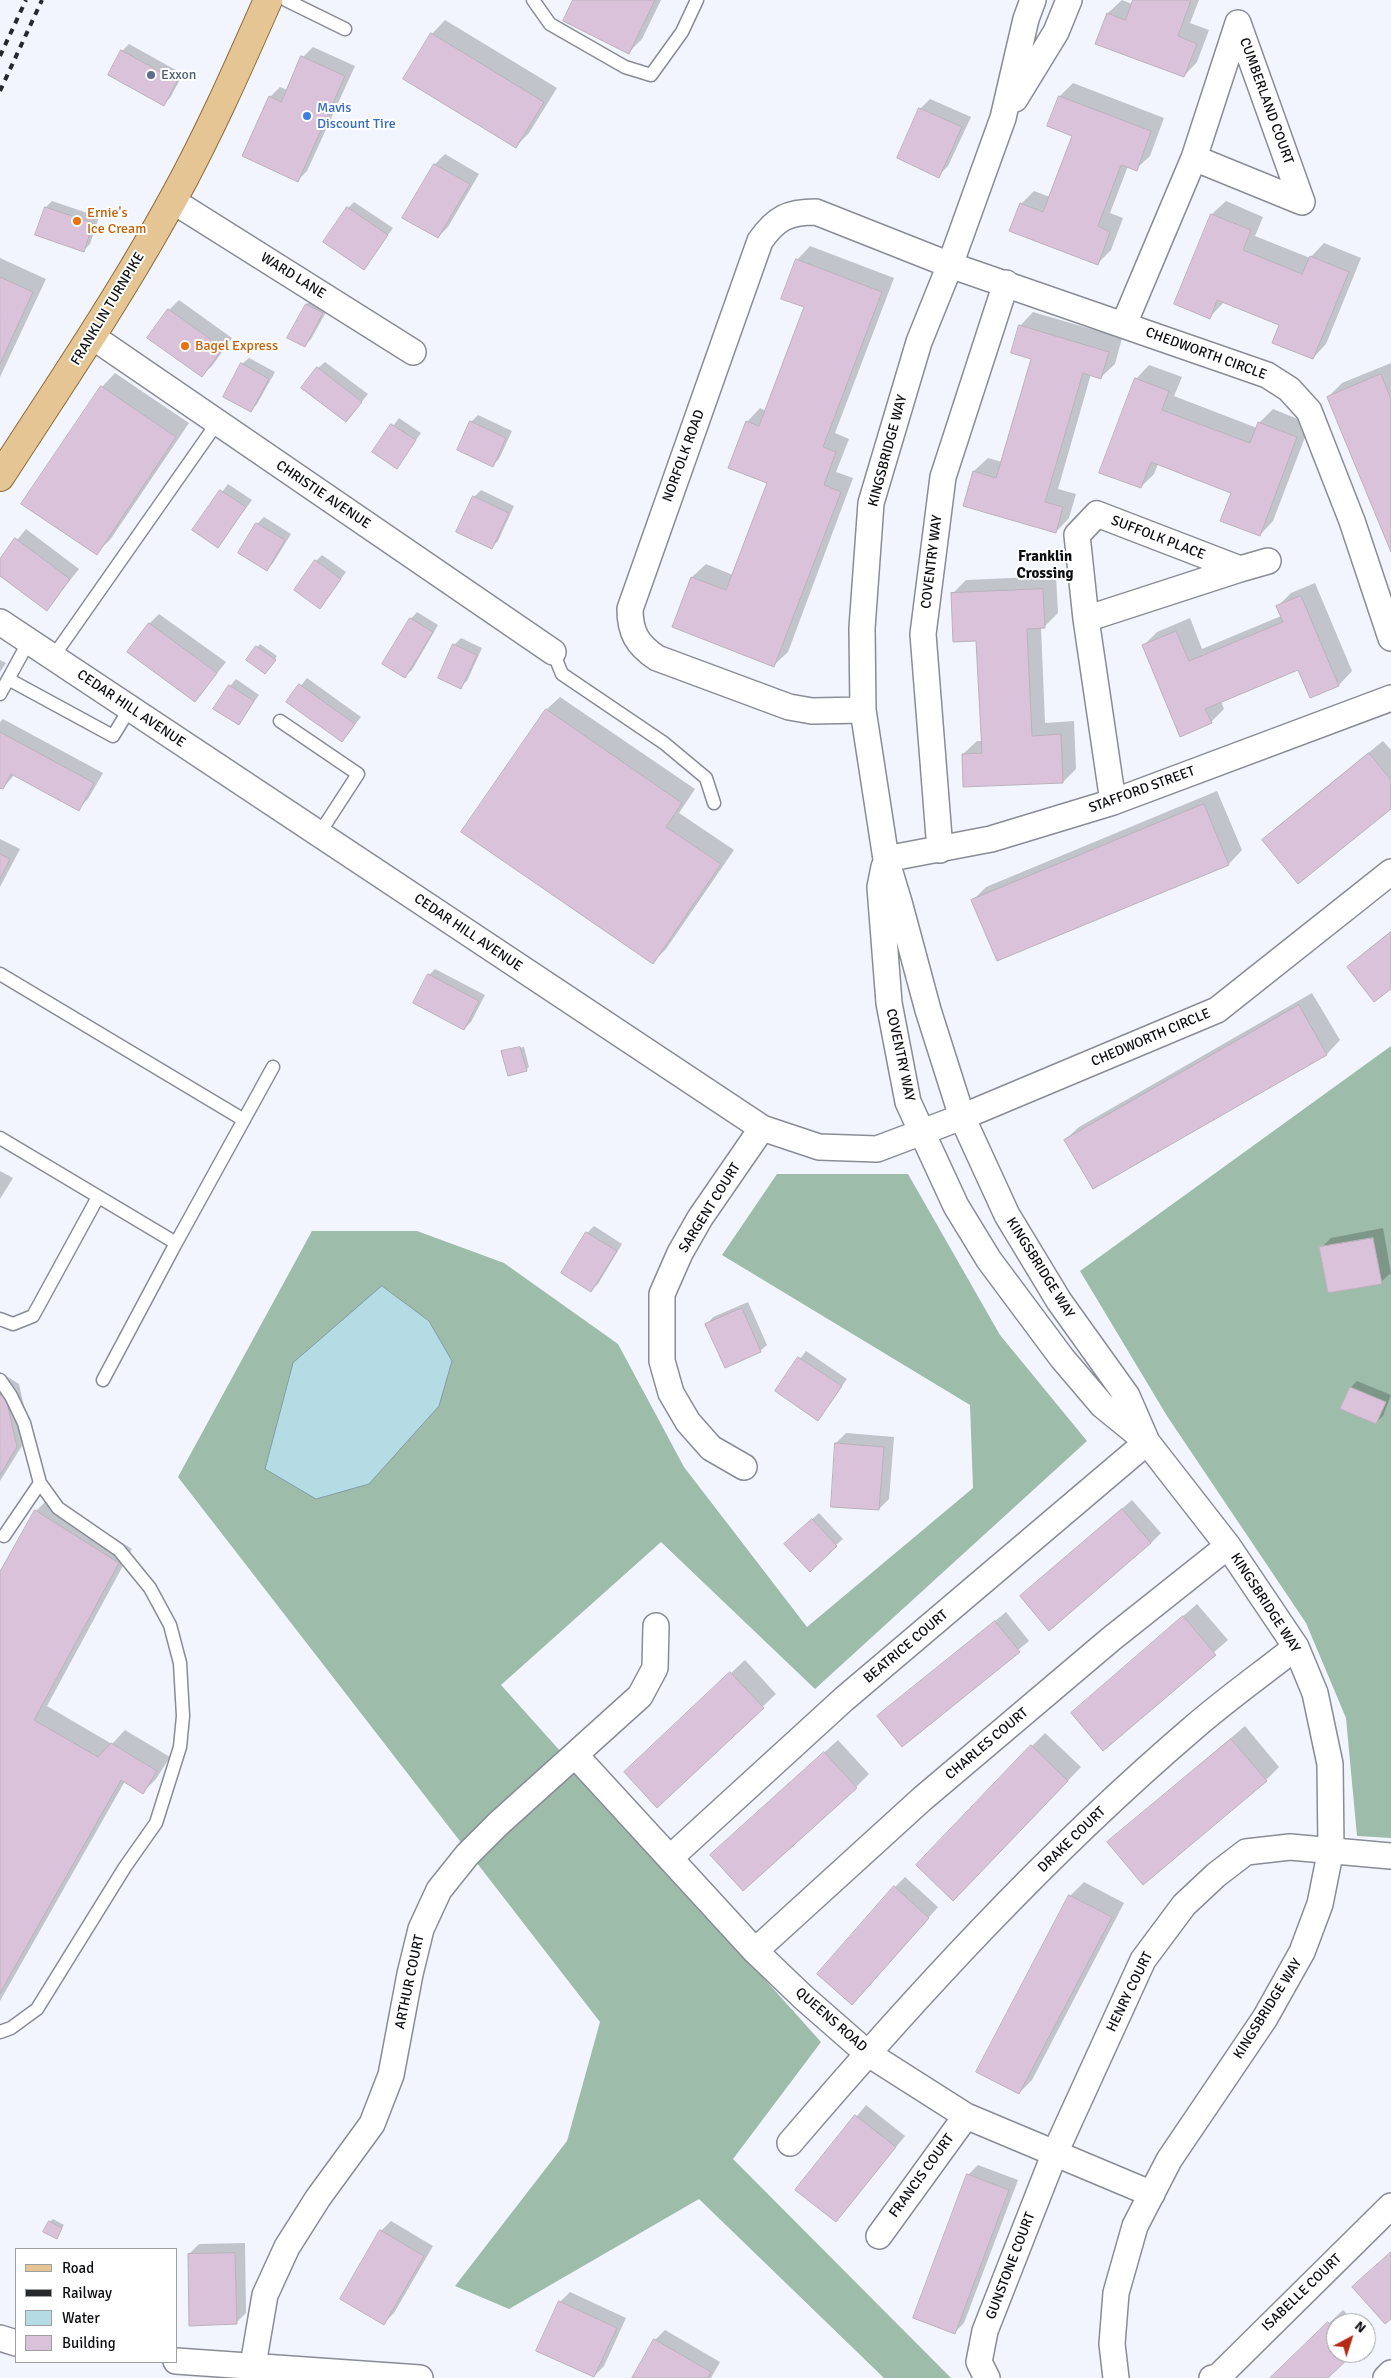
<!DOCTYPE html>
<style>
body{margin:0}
#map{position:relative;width:1391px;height:2378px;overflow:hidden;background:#f2f5fe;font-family:Signika,sans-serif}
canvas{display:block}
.legend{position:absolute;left:15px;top:2248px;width:162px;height:115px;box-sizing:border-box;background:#fff;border:1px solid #9e9fa0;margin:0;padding:6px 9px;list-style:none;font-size:15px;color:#0d0e11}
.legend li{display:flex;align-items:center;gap:10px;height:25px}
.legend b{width:25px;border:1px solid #9e9fa0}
.north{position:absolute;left:1326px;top:2313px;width:50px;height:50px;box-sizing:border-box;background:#fff;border:1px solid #9e9fa0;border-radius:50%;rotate:40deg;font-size:14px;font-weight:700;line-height:20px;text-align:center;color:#0d0e11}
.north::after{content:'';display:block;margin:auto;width:18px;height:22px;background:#b72a15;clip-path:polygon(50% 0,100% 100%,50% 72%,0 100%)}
</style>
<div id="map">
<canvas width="1391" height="2378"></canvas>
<ul class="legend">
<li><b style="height:6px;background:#e5c593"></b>Road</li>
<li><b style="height:6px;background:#26282b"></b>Railway</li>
<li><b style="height:14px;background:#b5dce5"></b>Water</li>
<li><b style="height:14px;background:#dac2da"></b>Building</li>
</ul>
<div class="north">N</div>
</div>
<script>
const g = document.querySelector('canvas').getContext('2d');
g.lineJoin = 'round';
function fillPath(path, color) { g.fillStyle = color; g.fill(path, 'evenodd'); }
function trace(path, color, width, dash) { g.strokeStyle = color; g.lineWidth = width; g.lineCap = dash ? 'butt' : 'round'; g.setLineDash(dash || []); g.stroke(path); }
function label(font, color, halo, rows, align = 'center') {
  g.font = font + ' Signika,sans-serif'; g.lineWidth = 4; g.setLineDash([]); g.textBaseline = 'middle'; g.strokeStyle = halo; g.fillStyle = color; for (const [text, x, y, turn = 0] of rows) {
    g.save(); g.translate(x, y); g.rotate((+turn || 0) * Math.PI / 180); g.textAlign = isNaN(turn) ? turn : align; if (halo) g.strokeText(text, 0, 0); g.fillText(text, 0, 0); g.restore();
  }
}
fillPath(new Path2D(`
 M 1391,1046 L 1391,1838 L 1357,1836 L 1346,1718 L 1306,1623 L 1167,1416 L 1080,1271 Z
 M 777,1174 L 908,1174 L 1000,1335 L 1087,1441 L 815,1689 L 661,1542 L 501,1685 L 821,2042 L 733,2159 L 951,2378 L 884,2378 L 699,2199 L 509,2309 L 455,2286 L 567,2141 L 600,2022 L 178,1477 L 312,1231 L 417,1231 L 504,1263 L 618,1344 L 684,1467 L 807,1627 L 973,1488 L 970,1405 L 722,1255 Z`), '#9dbcaa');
const water = new Path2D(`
 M 382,1286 L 429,1321 L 452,1361 L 439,1406 L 369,1484 L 316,1499 L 265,1469 L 293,1363 Z`);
fillPath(water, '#b5dce5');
trace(water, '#839ea5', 1);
fillPath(new Path2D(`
 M 574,0 L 661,0 L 642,39 L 629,52 Z
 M 1122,0 L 1132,4 L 1134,0 L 1199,0 L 1190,23 L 1209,30 L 1197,62 L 1184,76 L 1097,43 L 1108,13 Z
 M 445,20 L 557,88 L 529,133 L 516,146 L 432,34 Z
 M 129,44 L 183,74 L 170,98 L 164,104 L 122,51 Z
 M 313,47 L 355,66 L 307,171 L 297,181 L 270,97 L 280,87 L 287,90 L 303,57 Z
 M 1073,83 L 1164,118 L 1150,156 L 1136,169 L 1128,166 L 1110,213 L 1123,218 L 1111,250 L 1097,264 L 1021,204 L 1034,191 L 1050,197 L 1074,135 L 1060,96 Z
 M 930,99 L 971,117 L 948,166 L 938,176 L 920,109 Z
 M 445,154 L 479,174 L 448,227 L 438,237 L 404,217 L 435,164 Z
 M 52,201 L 99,217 L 90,244 L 84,250 L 46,207 Z
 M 1226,201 L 1263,217 L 1255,236 L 1310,258 L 1324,243 L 1361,258 L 1326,344 L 1313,358 L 1280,324 L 1224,302 L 1210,317 L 1176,303 L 1212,214 Z
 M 354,202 L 393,228 L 364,268 L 348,208 Z
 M 810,246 L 894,278 L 835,433 L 849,439 L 836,472 L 853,478 L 788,652 L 774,665 L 673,626 L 692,577 L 706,564 L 733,575 L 769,482 L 747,422 L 760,408 L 766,411 L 806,306 L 797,260 Z
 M 0,258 L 46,279 L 0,377 Z
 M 313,298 L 329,307 L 311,339 L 304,346 L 289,338 L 307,304 Z
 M 179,300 L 232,338 L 212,366 L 202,375 L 169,310 Z
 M 1033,312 L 1122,338 L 1115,364 L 1101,377 L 1091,374 L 1058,489 L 1076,494 L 1069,518 L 1056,532 L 974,471 L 988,458 L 1002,462 L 1033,358 L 1020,326 Z
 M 249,358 L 275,372 L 257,404 L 251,411 L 242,364 Z
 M 325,362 L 368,394 L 346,421 L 318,368 Z
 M 1391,363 L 1391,549 L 1328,397 L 1342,383 Z
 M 1149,365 L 1182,377 L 1174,396 L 1257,428 L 1259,423 L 1273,409 L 1310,424 L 1273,521 L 1260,535 L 1232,492 L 1158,464 L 1154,474 L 1141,487 L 1136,379 Z
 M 115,373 L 189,423 L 110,540 L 96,553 L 102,387 Z
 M 478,415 L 512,431 L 499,459 L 492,466 L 471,422 Z
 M 399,418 L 421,433 L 397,467 L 374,452 Z
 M 228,484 L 252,500 L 218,546 L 194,530 Z
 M 481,490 L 514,506 L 498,541 L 491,548 L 474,497 Z
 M 264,517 L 291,534 L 273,563 L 267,569 L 257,524 Z
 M 26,529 L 79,569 L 47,609 L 0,575 L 0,561 Z
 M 322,555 L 346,572 L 320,607 L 316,561 Z
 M 1056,576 L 1058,613 L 1044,627 L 1041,627 L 1045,723 L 1074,721 L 1076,769 L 1063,782 L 963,754 L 977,741 L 982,741 L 977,640 L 952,594 L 966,580 Z
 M 1315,583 L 1352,671 L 1339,685 L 1310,696 L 1298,669 L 1221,701 L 1224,709 L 1211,722 L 1143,646 L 1157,632 L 1190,618 L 1202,649 L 1281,616 L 1277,607 L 1291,593 Z
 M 417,612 L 438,625 L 412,670 L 405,676 L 411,619 Z
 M 159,614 L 226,662 L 195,701 L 149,624 Z
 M 461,638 L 482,648 L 467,681 L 460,687 L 454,645 Z
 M 260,644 L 277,656 L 268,670 L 247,660 Z
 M 0,660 L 6,663 L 0,672 Z
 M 307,678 L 361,717 L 342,741 L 288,702 Z
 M 236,679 L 259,695 L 239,723 L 230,686 Z
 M 560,697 L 695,789 L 679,813 L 734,850 L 666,949 L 653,962 L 546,710 Z
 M 3,719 L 103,773 L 88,799 L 78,809 L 15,774 L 3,788 L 0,786 L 0,722 Z
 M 1383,741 L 1391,750 L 1391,807 L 1264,840 L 1277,827 Z
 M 1217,791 L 1242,850 L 1229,864 L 998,959 L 973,900 L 986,887 Z
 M 0,839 L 20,849 L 0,887 Z
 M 1391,931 L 1391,987 L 1348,968 L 1358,958 Z
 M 435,969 L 485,995 L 471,1022 L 464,1029 L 429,975 Z
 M 1312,993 L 1340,1040 L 1327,1054 L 1093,1188 L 1065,1140 L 1079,1127 Z
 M 524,1047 L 529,1067 L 526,1070 L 503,1051 Z
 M 0,1171 L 13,1178 L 0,1199 Z
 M 594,1226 L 622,1244 L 598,1284 L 591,1290 L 587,1233 Z
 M 1383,1228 L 1391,1273 L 1381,1282 L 1321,1248 L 1331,1238 Z
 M 748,1302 L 767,1345 L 760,1351 L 707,1324 L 713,1317 Z
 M 806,1351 L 847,1379 L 818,1419 L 776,1391 Z
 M 0,1372 L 19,1384 L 30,1433 L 0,1481 Z
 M 1357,1381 L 1391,1395 L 1383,1416 L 1376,1422 L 1351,1387 Z
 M 846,1433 L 894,1437 L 889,1499 L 879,1509 L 836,1443 Z
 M 50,1497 L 132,1549 L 47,1706 L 112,1744 L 125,1730 L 170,1757 L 156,1779 L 143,1792 L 125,1781 L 0,2001 L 0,1575 L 36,1511 Z
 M 1132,1500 L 1161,1533 L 1151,1543 L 1032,1586 Z
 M 819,1513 L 843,1539 L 836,1545 L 792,1538 Z
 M 1197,1604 L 1228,1640 L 1103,1749 L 1073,1713 Z
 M 1006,1612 L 1029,1641 L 902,1745 L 879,1716 Z
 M 745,1660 L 776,1694 L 657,1806 L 639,1759 Z
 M 1245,1726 L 1279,1767 L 1266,1780 L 1109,1842 Z
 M 1045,1733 L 1081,1767 L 967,1886 L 1032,1746 Z
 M 838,1740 L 869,1774 L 856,1787 L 725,1842 Z
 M 905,1877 L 938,1907 L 862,1994 L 895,1887 Z
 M 1084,1882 L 1124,1903 L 1032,2080 L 1019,2093 L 1070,1896 Z
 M 866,2105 L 905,2136 L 836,2221 L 797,2190 Z
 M 978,2165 L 1018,2180 L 964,2323 L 954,2333 L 968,2175 Z
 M 53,2219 L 64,2225 L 57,2237 L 50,2222 Z
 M 391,2221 L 433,2246 L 394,2313 L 384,2323 L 381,2231 Z
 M 245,2243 L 246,2313 L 236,2323 L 189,2254 L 199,2244 Z
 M 570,2292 L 626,2318 L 604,2366 L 594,2376 L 560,2302 Z
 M 1343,2310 L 1355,2323 L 1336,2323 L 1336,2353 L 1352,2353 L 1326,2378 L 1271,2378 Z
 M 665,2330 L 720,2362 L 711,2378 L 634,2378 L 655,2340 Z`), '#0003');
const building = new Path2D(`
 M 573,0 L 655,0 L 629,54 L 563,21 Z
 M 1133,0 L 1191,0 L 1178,36 L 1197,44 L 1184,77 L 1095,44 L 1107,13 L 1125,20 Z
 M 431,33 L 544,102 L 516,148 L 403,79 Z
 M 121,50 L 177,81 L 164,106 L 108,75 Z
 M 301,56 L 345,76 L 298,182 L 242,156 L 269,96 L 281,102 Z
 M 1059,96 L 1151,131 L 1137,171 L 1121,165 L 1098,226 L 1110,232 L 1098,265 L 1009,231 L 1020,203 L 1043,212 L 1072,136 L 1047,126 Z
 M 919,108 L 962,127 L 939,178 L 897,158 Z
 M 434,164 L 470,184 L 438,238 L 402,218 Z
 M 45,207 L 93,223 L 84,252 L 35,235 Z
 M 347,207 L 388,235 L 364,270 L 323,242 Z
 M 1211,214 L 1251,230 L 1243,250 L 1302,274 L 1310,256 L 1349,272 L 1313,359 L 1272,343 L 1279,325 L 1217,300 L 1210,319 L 1174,304 Z
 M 796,259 L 882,292 L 823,447 L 836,452 L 824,485 L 841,492 L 774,667 L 672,627 L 691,577 L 726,590 L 767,483 L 728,468 L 746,421 L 759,426 L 804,307 L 781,299 Z
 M 0,277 L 33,292 L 0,364 Z
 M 306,304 L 323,313 L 305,347 L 287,338 Z
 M 168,309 L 223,348 L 202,377 L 147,338 Z
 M 1019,325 L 1109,352 L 1101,379 L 1083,373 L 1045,502 L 1063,507 L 1056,533 L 963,506 L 973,471 L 996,478 L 1031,359 L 1011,353 Z
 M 241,363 L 269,379 L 251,412 L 223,397 Z
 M 317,367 L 362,402 L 346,422 L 301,388 Z
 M 1381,374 L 1391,399 L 1391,552 L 1327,397 Z
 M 1135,378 L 1169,391 L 1162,410 L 1250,443 L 1258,422 L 1297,437 L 1260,536 L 1220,521 L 1231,493 L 1151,462 L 1141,488 L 1099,473 Z
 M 101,386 L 176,437 L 97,555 L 21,504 Z
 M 470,421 L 506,438 L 493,467 L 457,450 Z
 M 391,424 L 416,440 L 397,469 L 372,452 Z
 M 220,490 L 246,507 L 218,548 L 192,530 Z
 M 473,496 L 509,513 L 492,549 L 456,532 Z
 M 256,523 L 285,540 L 267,571 L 238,553 Z
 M 15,538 L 70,579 L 47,611 L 0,576 L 0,559 Z
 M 315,560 L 341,579 L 320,609 L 294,590 Z
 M 1043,589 L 1045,628 L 1027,629 L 1032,736 L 1061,734 L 1063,783 L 963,787 L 962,754 L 982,753 L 976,641 L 953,642 L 951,593 Z
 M 1301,596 L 1339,686 L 1310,698 L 1298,670 L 1205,709 L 1212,723 L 1180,737 L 1142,645 L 1176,631 L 1189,661 L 1283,622 L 1276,606 Z
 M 410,618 L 433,632 L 405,678 L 382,664 Z
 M 149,623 L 217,673 L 195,702 L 127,652 Z
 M 453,644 L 477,655 L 461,689 L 438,678 Z
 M 256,646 L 276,660 L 265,674 L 246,660 Z
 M 299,684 L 355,724 L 342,742 L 286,702 Z
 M 229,685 L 254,701 L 239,725 L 213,709 Z
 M 546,709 L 682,803 L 666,827 L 721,864 L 653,964 L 461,832 Z
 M 0,732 L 94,783 L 79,811 L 11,774 L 3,789 L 0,788 Z
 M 1369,753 L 1391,780 L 1391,809 L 1298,884 L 1262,840 Z
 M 1204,804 L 1229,865 L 997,961 L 971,900 Z
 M 0,854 L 10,859 L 0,879 Z
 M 1391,932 L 1391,989 L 1374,1002 L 1347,967 Z
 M 428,974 L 479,1001 L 464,1030 L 413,1003 Z
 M 1299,1005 L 1327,1055 L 1093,1189 L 1064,1140 Z
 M 520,1047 L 527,1071 L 508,1076 L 501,1051 Z
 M 586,1232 L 617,1251 L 591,1292 L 561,1273 Z
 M 1373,1238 L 1382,1284 L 1328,1293 L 1319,1247 Z
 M 742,1308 L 761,1352 L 725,1368 L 705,1324 Z
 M 798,1357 L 842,1386 L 818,1421 L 775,1391 Z
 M 1350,1387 L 1386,1402 L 1376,1424 L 1340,1409 Z
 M 0,1394 L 6,1398 L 17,1447 L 0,1475 Z
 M 835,1443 L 884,1447 L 879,1510 L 831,1507 Z
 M 1122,1509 L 1151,1543 L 1049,1631 L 1020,1596 Z
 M 35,1510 L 119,1563 L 34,1720 L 98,1757 L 111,1743 L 157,1771 L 143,1794 L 121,1780 L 0,1993 L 0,1572 Z
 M 812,1519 L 837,1546 L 810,1572 L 784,1544 Z
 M 1183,1616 L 1216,1655 L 1103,1751 L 1071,1713 Z
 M 995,1621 L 1020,1652 L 902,1747 L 877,1716 Z
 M 730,1672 L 764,1708 L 657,1808 L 624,1772 Z
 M 1231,1739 L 1267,1781 L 1143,1885 L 1107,1842 Z
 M 1031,1745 L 1068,1781 L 953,1901 L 916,1865 Z
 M 824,1752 L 857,1788 L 743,1891 L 710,1855 Z
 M 894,1886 L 929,1918 L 852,2005 L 817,1974 Z
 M 1069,1895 L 1112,1917 L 1019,2094 L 976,2072 Z
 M 855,2115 L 896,2147 L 836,2222 L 795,2190 Z
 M 967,2174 L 1009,2190 L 955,2334 L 913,2318 Z
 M 49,2221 L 62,2228 L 57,2239 L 43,2232 Z
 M 380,2230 L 424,2256 L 384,2325 L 340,2299 Z
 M 1391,2252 L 1391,2319 L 1385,2324 L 1352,2287 Z
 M 235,2253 L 237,2324 L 189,2326 L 188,2254 Z
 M 559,2301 L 617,2328 L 594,2377 L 536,2351 Z
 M 1328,2322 L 1336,2330 L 1336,2353 L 1354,2353 L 1328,2378 L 1270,2378 Z
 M 654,2339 L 711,2372 L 708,2378 L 632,2378 Z`);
fillPath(building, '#dac2da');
trace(building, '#bab1ba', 1);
const service = new Path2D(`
 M 286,0 L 345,29
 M 533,0 L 550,24 L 625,67 L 651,75 L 682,32 L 697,0
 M 553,652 L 562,674 L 664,743 L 706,778 L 714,803
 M 53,657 L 217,423
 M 8,679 L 113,736 L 130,708
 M 0,694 L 29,641
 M 280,721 L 358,774 L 319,834
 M 0,974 L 244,1120
 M 0,1138 L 176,1243 L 273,1067
 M 0,1319 L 13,1324 L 33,1316 L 98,1197
 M 0,1380 L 11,1396 L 24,1423 L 40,1483 L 58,1508 L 119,1550 L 150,1588 L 170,1625 L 180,1663 L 183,1716 L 180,1747 L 156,1823 L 125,1867 L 37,2009 L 11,2028 L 0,2032
 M 103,1380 L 176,1243
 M 4,1536 L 40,1483`);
const minor = new Path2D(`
 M 1033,0 L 1026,19 L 1003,118 L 950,265 L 919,342 L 871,503 L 862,628 L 863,710 L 886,859 L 899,902 L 928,1010 L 962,1117 L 1007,1215 L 1059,1301 L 1127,1396 L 1147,1442 L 1228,1546 L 1296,1647 L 1315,1693 L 1330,1764 L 1331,1849 L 1320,1904 L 1302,1952 L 1265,2018 L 1169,2160 L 1135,2226 L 1116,2293 L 1112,2344 L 1116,2378
 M 1238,23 L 1302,202 L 1194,158 Z
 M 1015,99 L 1056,32 L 1069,0
 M 173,201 L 413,352
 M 1124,324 L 1194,158
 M 93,337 L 553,652
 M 1086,619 L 1240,569
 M 0,622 L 762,1128 L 819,1147 L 877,1149 L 962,1117 L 1217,1010 L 1391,872
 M 863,710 L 812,711 L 789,707 L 657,658 C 637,645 630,632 630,609 L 760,241 C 776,218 788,212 816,212 L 950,265 L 1267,375 L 1289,389 L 1309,411 L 1352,521 L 1391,638
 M 1113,802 L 1086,619 L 1077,535 L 1097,514 L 1240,569 L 1268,561
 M 940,850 L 923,634 L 943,477 L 1006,283
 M 886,859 L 991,839 L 1113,802 L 1391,698
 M 884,867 L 880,887 L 889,1003 L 908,1102 L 956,1206 L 989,1260 L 1062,1358 L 1102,1405 L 1145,1440
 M 744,1467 L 711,1448 L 688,1422 L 671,1393 L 662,1361 L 662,1294 L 680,1253 L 700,1218 L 762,1128
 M 576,1756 L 755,1951 L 803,1997 L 867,2053 L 966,2116 L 1152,2194
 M 670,1858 L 844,1699 L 1147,1442
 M 755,1951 L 922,1799 L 1111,1639 L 1228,1546
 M 790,2143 C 915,1997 1046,1854 1192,1729 C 1225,1700 1262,1674 1296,1647
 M 879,2236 L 966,2116
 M 0,2338 L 16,2343
 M 176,2361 L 420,2378
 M 253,2365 L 265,2295 L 287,2247 L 318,2198 L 372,2124 L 391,2075 L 410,1974 L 421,1929 L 439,1890 L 467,1855 L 498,1824 L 640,1696 L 655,1668 L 656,1626
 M 987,2378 L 979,2362 L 985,2331 L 1054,2155 L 1143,1960 L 1184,1905 L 1216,1875 L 1246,1852 L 1290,1847 L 1391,1856
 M 1212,2378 L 1218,2377 L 1391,2206
 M 1386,2378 L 1391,2373`);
const primary = new Path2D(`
 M 0,477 C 59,386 120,296 172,201 C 208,136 238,68 268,0`);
trace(service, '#898c96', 15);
trace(minor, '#898c96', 28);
trace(primary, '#8e6c37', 30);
trace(service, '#fff', 12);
trace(minor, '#fff', 25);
trace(primary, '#e5c593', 28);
trace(new Path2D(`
 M 0,56 L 26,0
 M 0,91 L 42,0`), '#26282b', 4, [6, 6]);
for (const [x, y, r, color] of [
 [151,75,5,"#5c6f8a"],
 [307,116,5,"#3f7fe0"],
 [77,221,5,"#e8710a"],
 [185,346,5,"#e8710a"]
]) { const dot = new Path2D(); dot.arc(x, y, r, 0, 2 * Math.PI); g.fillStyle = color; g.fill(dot); trace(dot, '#fff', 2); }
label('14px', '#4e5e75', '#fff', [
 ["Exxon",161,75]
], 'left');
label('14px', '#0d0e11', '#fff', [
 ["CUMBERLAND COURT",1266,101,70],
 ["WARD LANE",293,276,32],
 ["FRANKLIN TURNPIKE",108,309,-59],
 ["CHEDWORTH CIRCLE",1206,354,20],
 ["KINGSBRIDGE WAY",888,451,-75],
 ["NORFOLK ROAD",684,456,-70],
 ["CHRISTIE AVENUE",323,495,34],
 ["SUFFOLK PLACE",1158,538,21],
 ["COVENTRY WAY",932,562,-83],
 ["CEDAR HILL AVENUE",131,709,34],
 ["STAFFORD STREET",1142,790,-20],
 ["CEDAR HILL AVENUE",468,933,34],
 ["CHEDWORTH CIRCLE",1151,1038,-23],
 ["COVENTRY WAY",900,1055,78],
 ["SARGENT COURT",710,1208,-58],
 ["KINGSBRIDGE WAY",1040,1268,58],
 ["KINGSBRIDGE WAY",1265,1603,57],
 ["BEATRICE COURT",906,1647,-40],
 ["CHARLES COURT",987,1744,-40],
 ["DRAKE COURT",1072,1840,-44],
 ["ARTHUR COURT",410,1982,-78],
 ["HENRY COURT",1130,1992,-64],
 ["KINGSBRIDGE WAY",1268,2009,-58],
 ["QUEENS ROAD",831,2020,41],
 ["FRANCIS COURT",922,2176,-54],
 ["GUNSTONE COURT",1011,2266,-69],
 ["ISABELLE COURT",1302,2293,-44]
]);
label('14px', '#366cbe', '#fff', [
 ["Mavis",317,108],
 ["Discount Tire",317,124]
], 'left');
label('14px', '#c56008', '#fff', [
 ["Ernie's",87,213],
 ["Ice Cream",87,229],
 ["Bagel Express",195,346]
], 'left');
label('bold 15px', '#0d0e11', '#fff', [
 ["Franklin",1045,557],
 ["Crossing",1045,574]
]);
</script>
